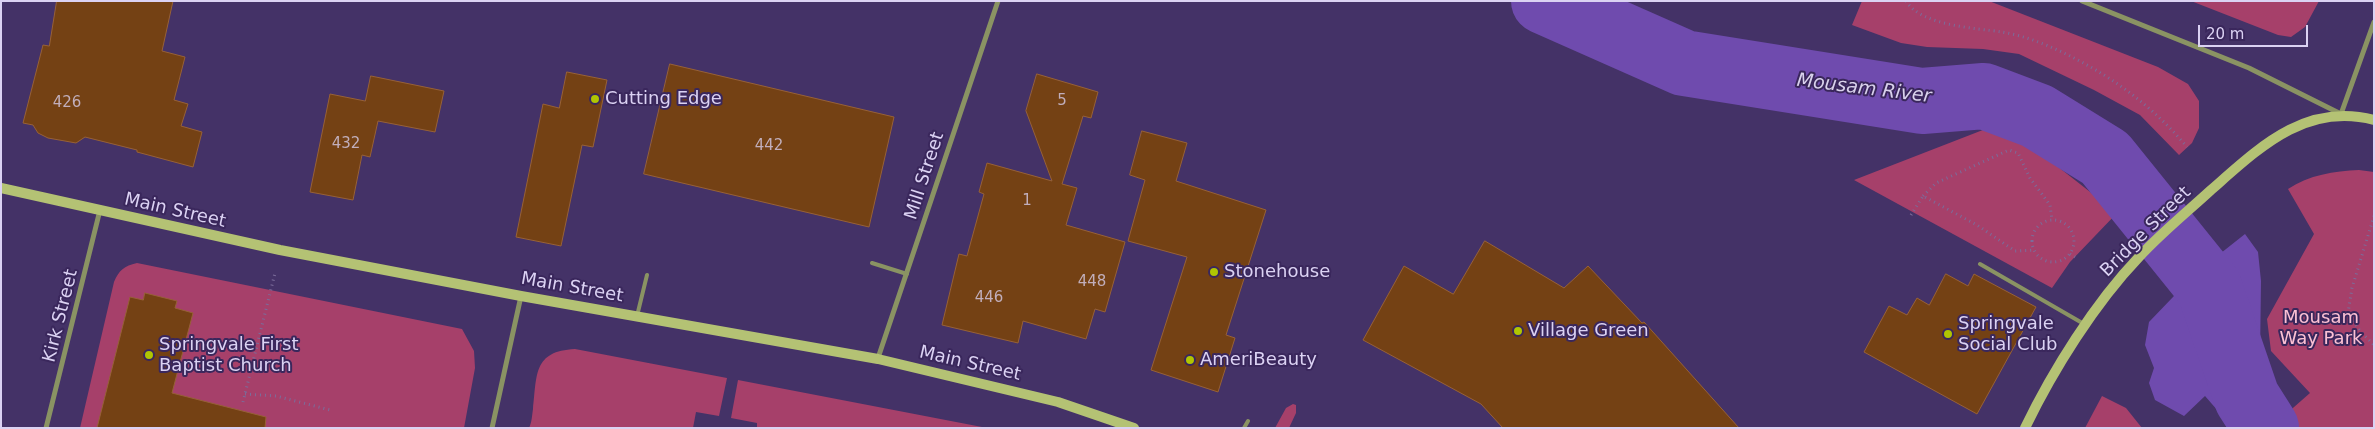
<!DOCTYPE html>
<style>
body{margin:0}
#map{position:relative;width:2375px;height:429px;overflow:hidden;background:#443267;font-family:"DejaVu Sans",sans-serif}
canvas{display:block}
.frame{position:absolute;inset:0;border:2px solid #dbd2f3;pointer-events:none}
.scale{position:absolute;left:2198px;top:25px;width:110px;height:22px;box-sizing:border-box;border:2px solid #dbd2f3;border-top:0;padding-left:6px;font-size:15px;line-height:18px;white-space:nowrap;color:#dbd2f3;-webkit-text-stroke:4px #3a275c;paint-order:stroke}
</style>
<div id="map">
<canvas width="2375" height="429"></canvas>
<div class="frame"></div>
<div class="scale">20 m</div>
</div>
<script>
const g = document.querySelector('canvas').getContext('2d');
g.lineJoin = 'round';
function fillPath(path, color) { g.fillStyle = color; g.fill(path, 'evenodd'); }
function trace(path, color, width, dash) { g.strokeStyle = color; g.lineWidth = width; g.lineCap = dash ? 'butt' : 'round'; g.setLineDash(dash || []); g.stroke(path); }
function label(font, color, halo, rows, align = 'center') {
  g.font = font + ' "DejaVu Sans",sans-serif'; g.lineWidth = 4; g.setLineDash([]); g.textBaseline = 'middle'; g.strokeStyle = halo; g.fillStyle = color; for (const [text, x, y, turn = 0] of rows) {
    g.save(); g.translate(x, y); g.rotate((+turn || 0) * Math.PI / 180); g.textAlign = isNaN(turn) ? turn : align; if (halo) g.strokeText(text, 0, 0); g.fillText(text, 0, 0); g.restore();
  }
}
fillPath(new Path2D(`
 M 1862,1 L 1989,1 L 2158,67 L 2188,84 L 2199,101 L 2199,128 L 2192,143 L 2179,155 L 2140,115 L 2094,90 L 2019,54 L 1983,49 L 1927,47 L 1901,43 L 1852,25 Z
 M 2191,1 L 2319,1 L 2305,27 L 2291,37 L 2278,35 Z
 M 1988,128 L 2034,148 L 2117,213 L 2070,262 L 2052,288 L 1854,180 Z
 M 2359,170 L 2374,172 L 2374,428 L 2282,428 L 2277,422 L 2310,393 L 2271,351 L 2267,319 L 2314,234 L 2288,189 C 2309,175 2334,171 2359,170 Z
 M 137,263 L 462,329 L 474,351 L 475,368 L 464,428 L 80,428 L 114,282 C 119,270 124,266 137,263 Z
 M 575,349 L 727,378 L 719,416 L 696,412 L 693,428 L 529,428 C 532,422 532,415 533,409 C 537,375 533,351 575,349 Z
 M 738,380 L 982,427 L 982,428 L 757,428 L 757,423 L 731,418 Z
 M 2102,396 L 2126,408 L 2142,428 L 2085,428 Z
 M 1293,404 L 1296,405 L 1296,413 L 1289,428 L 1275,428 L 1286,408 Z`), '#a6406a');
fillPath(new Path2D(`
 M 2245,234 L 2258,252 L 2261,281 L 2260,356 L 2273,374 L 2225,419 L 2205,396 L 2184,416 L 2155,400 L 2149,383 L 2154,368 L 2145,345 L 2149,322 L 2197,272 Z`), '#6f4bae');
trace(new Path2D(`
 M 1544,1 L 1684,63 L 1922,101 L 1984,96 L 2037,116 L 2105,158 L 2209,287 L 2247,398 L 2266,428`), '#6f4bae', 66);
const building = new Path2D(`
 M 57,1 L 173,1 L 162,51 L 185,57 L 174,100 L 188,104 L 181,126 L 202,132 L 193,167 L 137,152 L 137,150 L 85,137 L 76,143 L 48,138 L 38,133 L 33,125 L 23,123 L 43,45 L 49,46 Z
 M 670,64 L 894,117 L 869,227 L 644,174 Z
 M 567,72 L 607,80 L 593,147 L 582,145 L 561,246 L 516,237 L 543,104 L 559,108 Z
 M 1037,74 L 1098,92 L 1091,118 L 1083,116 L 1062,184 L 1077,188 L 1066,225 L 1125,242 L 1105,312 L 1095,309 L 1086,339 L 1023,321 L 1018,343 L 942,325 L 959,254 L 967,256 L 984,194 L 979,192 L 987,163 L 1052,181 L 1026,111 Z
 M 371,76 L 444,91 L 435,132 L 378,121 L 370,157 L 362,155 L 353,200 L 310,192 L 330,94 L 365,101 Z
 M 1142,131 L 1187,143 L 1176,181 L 1266,210 L 1226,335 L 1235,338 L 1218,392 L 1151,370 L 1187,257 L 1128,241 L 1145,180 L 1130,175 Z
 M 1485,241 L 1564,288 L 1588,266 L 1642,323 L 1644,322 L 1739,428 L 1503,428 L 1481,404 L 1363,340 L 1404,266 L 1453,294 Z
 M 1946,274 L 1968,286 L 1974,274 L 2036,307 L 1977,414 L 1864,352 L 1889,306 L 1907,315 L 1917,298 L 1929,305 Z
 M 145,293 L 177,301 L 175,308 L 193,313 L 172,393 L 266,417 L 265,428 L 97,428 L 130,297 L 143,300 Z`);
fillPath(building, '#744114');
trace(building, '#976137', 1);
trace(new Path2D(`
 M 1906,1 C 1921,26 1976,28 2002,32 C 2020,35 2037,41 2053,48 C 2105,71 2151,104 2187,147
 M 1923,196 L 1936,183 L 2009,150 L 2018,153 L 2030,178 L 2050,205 L 2052,220
 M 1911,215 L 1923,196 L 1977,225 L 2015,251 L 2034,250
 M 2374,216 L 2352,288 L 2348,313 L 2360,331 L 2374,345
 M2032 241a21 21 0 1 1 42 0a21 21 0 1 1-42 0Z
 M 2070,254 L 2075,257
 M 245,394 L 276,396 L 330,410
 M 243,402 L 275,273`), '#7b6c9a', 3, [1, 4]);
trace(new Path2D(`
 M 872,263 L 907,274
 M 1980,264 L 2084,324
 M 637,316 L 647,275
 M 1244,428 L 1248,421`), '#8a9363', 4);
trace(new Path2D(`
 M 2082,1 L 2249,68 L 2341,114 L 2374,22
 M 878,358 L 998,1
 M 46,428 L 100,210
 M 492,428 L 521,296`), '#8a9363', 5);
trace(new Path2D(`
 M 1,188 L 280,250 L 521,296 L 878,359 L 1058,402 L 1134,428
 M 2025,428 C 2053,370 2095,303 2139,257 C 2161,233 2187,212 2211,190 C 2259,148 2305,102 2374,120`), '#b4c274', 10);
for (const [x, y, r, color] of [
 [595,99,5,"#b0c502"],
 [1214,272,5,"#b0c502"],
 [1518,331,5,"#b0c502"],
 [1948,334,5,"#b0c502"],
 [149,355,5,"#b0c502"],
 [1190,360,5,"#b0c502"]
]) { const dot = new Path2D(); dot.arc(x, y, r, 0, 2 * Math.PI); g.fillStyle = color; g.fill(dot); trace(dot, '#3a275c', 2); }
label('15px', '#c1aebb', null, [
 ["5",1062,101],
 ["426",67,103],
 ["432",346,144],
 ["442",769,146],
 ["1",1027,201],
 ["448",1092,282],
 ["446",989,298]
]);
label('18px', '#dbd2f3', '#3a275c', [
 ["Cutting Edge",605,99],
 ["Stonehouse",1224,272],
 ["Springvale",1958,324],
 ["Social Club",1958,345],
 ["Village Green",1528,331],
 ["Springvale First",159,345],
 ["Baptist Church",159,366],
 ["AmeriBeauty",1200,360]
], 'left');
label('18px', '#dbd2f3', '#3a275c', [
 ["Mill Street",925,176,-72],
 ["Main Street",175,211,13],
 ["Bridge Street",2146,232,-45],
 ["Main Street",572,288,10],
 ["Kirk Street",61,316,-76],
 ["Main Street",970,364,13]
]);
label('18px', '#fcc1d4', '#3a275c', [
 ["Mousam",2321,318],
 ["Way Park",2321,339]
]);
label('italic 19px', '#d9d2ec', '#3a275c', [
 ["Mousam River",1864,89,7]
]);
</script>
